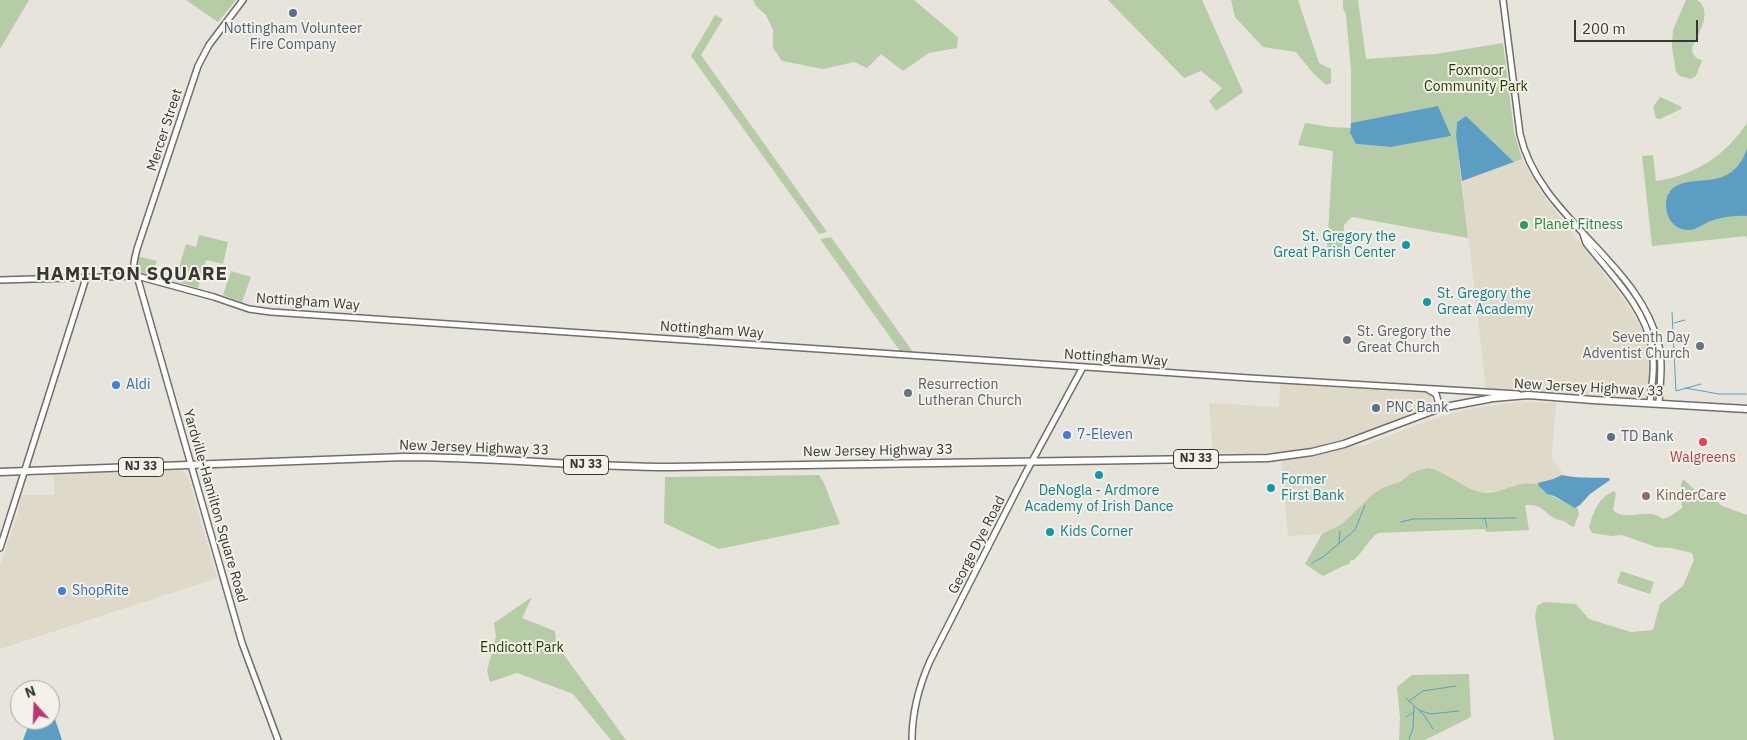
<!DOCTYPE html>
<style>
body{margin:0}
#map{position:relative;width:1747px;height:740px;overflow:hidden;background:#e7e4dc;font-family:"IBM Plex Sans",sans-serif}
canvas{display:block}
.north{position:absolute;left:10px;top:680px;width:50px;height:50px;box-sizing:border-box;background:#f4f1e9;border:1px solid #a9a7a1;border-radius:50%;rotate:340deg;font-size:14px;font-weight:700;line-height:20px;text-align:center;color:#383734}
.north::after{content:'';display:block;margin:auto;width:18px;height:22px;background:#bd3573;clip-path:polygon(50% 0,100% 100%,50% 72%,0 100%)}
.scale{position:absolute;left:1574px;top:20px;width:124px;height:22px;box-sizing:border-box;border:2px solid #383734;border-top:0;padding-left:6px;font-size:15px;line-height:18px;white-space:nowrap;color:#383734;-webkit-text-stroke:4px #f4f1e9;paint-order:stroke}
</style>
<div id="map">
<canvas width="1747" height="740"></canvas>
<div class="north">N</div>
<div class="scale">200 m</div>
</div>
<script>
const g = document.querySelector('canvas').getContext('2d');
g.lineJoin = 'round';
function fillPath(path, color) { g.fillStyle = color; g.fill(path, 'evenodd'); }
function trace(path, color, width, dash) { g.strokeStyle = color; g.lineWidth = width; g.lineCap = dash ? 'butt' : 'round'; g.setLineDash(dash || []); g.stroke(path); }
function label(font, color, halo, rows, align = 'center') {
  g.font = font + ' "IBM Plex Sans",sans-serif'; g.lineWidth = 4; g.setLineDash([]); g.textBaseline = 'middle'; g.strokeStyle = halo; g.fillStyle = color; for (const [text, x, y, turn = 0] of rows) {
    g.save(); g.translate(x, y); g.rotate((+turn || 0) * Math.PI / 180); g.textAlign = isNaN(turn) ? turn : align; if (halo) g.strokeText(text, 0, 0); g.fillText(text, 0, 0); g.restore();
  }
}
fillPath(new Path2D(`
 M 1522,159 L 1540,191 L 1631,309 L 1643,332 L 1648,350 L 1649,365 L 1648,392 L 1644,396 L 1637,397 L 1486,389 L 1462,181 Z
 M 1280,384 L 1426,393 L 1431,396 L 1432,403 L 1428,408 L 1376,429 L 1319,446 L 1280,452 L 1213,454 L 1209,403 L 1279,407 Z
 M 1522,402 L 1556,403 L 1552,453 L 1553,461 L 1561,470 L 1562,475 L 1537,484 L 1522,484 L 1505,490 L 1481,492 L 1464,486 L 1432,468 L 1411,473 L 1400,482 L 1382,488 L 1372,495 L 1342,524 L 1322,534 L 1288,536 L 1281,460 L 1365,445 L 1430,420 L 1455,413 L 1480,407 Z
 M 179,470 L 182,470 L 188,476 L 217,578 L 0,649 L 0,565 L 18,513 L 20,495 L 54,495 L 54,475 Z`), '#dfd9ca');
fillPath(new Path2D(`
 M 0,0 L 29,0 L 0,49 Z
 M 186,0 L 236,0 L 218,22 Z
 M 753,0 L 914,0 L 958,37 L 957,48 L 929,53 L 903,71 L 881,54 L 867,68 L 854,62 L 823,69 L 782,61 L 773,48 L 773,30 L 766,15 L 756,6 Z
 M 1108,0 L 1202,0 L 1243,92 L 1216,111 L 1209,101 L 1222,88 L 1201,71 L 1184,78 Z
 M 1231,0 L 1298,0 L 1319,63 L 1331,69 L 1331,83 L 1326,85 L 1312,72 L 1296,52 L 1263,47 L 1235,17 Z
 M 1343,0 L 1358,0 L 1366,59 L 1436,54 L 1503,43 L 1514,132 L 1522,159 L 1514,162 L 1466,116 L 1457,122 L 1456,136 L 1468,238 L 1352,217 L 1344,225 L 1342,251 L 1327,250 L 1333,151 L 1298,145 L 1305,123 L 1330,127 L 1350,128 L 1350,133 L 1356,144 L 1391,147 L 1451,136 L 1394,115 L 1351,123 L 1351,70 L 1346,15 L 1343,8 Z
 M 1686,0 L 1697,0 C 1714,12 1698,33 1692,48 C 1692,56 1696,58 1702,60 L 1696,76 L 1691,79 L 1680,76 L 1676,72 L 1672,47 L 1673,30 Z
 M 715,15 L 723,19 L 701,55 L 827,232 L 819,234 L 691,56 Z
 M 1660,97 L 1682,107 L 1681,109 L 1660,119 L 1656,118 L 1653,107 Z
 M 1747,123 L 1747,240 L 1746,236 L 1652,246 L 1642,156 L 1653,155 L 1656,181 C 1696,175 1725,156 1747,123 Z
 M 199,235 L 228,242 L 223,264 L 206,260 L 198,288 L 175,281 L 186,244 L 196,247 Z
 M 831,237 L 913,352 L 900,351 L 820,239 Z
 M 137,256 L 157,261 L 151,277 L 140,273 Z
 M 231,271 L 251,277 L 242,302 L 223,295 Z
 M 1427,468 C 1440,468 1463,488 1480,492 C 1494,495 1508,487 1522,484 C 1526,483 1532,484 1537,484 C 1540,486 1542,490 1545,492 C 1548,495 1574,507 1577,507 L 1579,514 L 1574,527 C 1569,526 1568,523 1564,521 C 1561,520 1558,520 1556,519 C 1543,513 1545,505 1527,505 L 1525,506 L 1529,530 L 1487,532 L 1484,529 L 1378,533 C 1368,540 1363,552 1354,560 L 1351,560 L 1349,564 C 1339,567 1332,572 1323,576 L 1305,564 L 1322,534 L 1342,524 L 1372,495 L 1382,488 L 1400,482 L 1411,473 Z
 M 819,475 L 824,483 L 840,524 L 719,549 L 664,523 L 665,477 Z
 M 1683,479 L 1697,492 L 1713,498 L 1722,506 L 1747,515 L 1747,740 L 1554,740 L 1535,617 L 1537,606 L 1544,602 L 1576,604 L 1589,619 L 1631,632 L 1653,630 L 1660,604 L 1683,586 L 1694,560 L 1692,553 L 1671,548 L 1656,547 L 1622,535 L 1612,536 L 1592,533 L 1589,527 C 1594,511 1598,498 1614,491 L 1616,494 L 1613,510 C 1623,520 1640,512 1652,514 C 1656,515 1660,517 1663,519 L 1671,516 L 1682,508 L 1681,484 Z
 M 1621,571 L 1654,582 L 1650,594 L 1617,583 Z
 M 532,597 L 522,618 L 555,631 L 556,644 L 626,740 L 611,740 L 573,694 L 517,673 L 490,682 L 487,671 L 496,636 L 494,623 Z
 M 1469,674 L 1471,717 L 1425,740 L 1399,740 L 1400,717 L 1397,687 L 1412,675 Z`), '#b5cca6');
fillPath(new Path2D(`
 M 1438,106 L 1451,136 L 1391,147 L 1356,144 L 1350,133 L 1351,123 Z
 M 1466,116 L 1514,162 L 1462,181 L 1456,136 L 1457,122 Z
 M 1747,149 L 1747,216 C 1734,215 1721,217 1708,222 C 1702,225 1697,229 1690,230 C 1670,231 1662,210 1668,194 L 1670,193 L 1670,191 C 1692,169 1729,197 1747,149 Z
 M 1562,475 C 1578,479 1593,477 1609,478 L 1610,480 L 1590,494 L 1580,505 L 1575,508 L 1554,496 L 1547,494 L 1538,485 L 1538,483 L 1553,479 Z
 M 50,718 L 55,719 L 62,740 L 23,740 L 29,724 L 41,720 L 50,720 Z`), '#5c9ec3');
trace(new Path2D(`
 M 1672,312 L 1676,391 L 1701,384
 M 1674,323 L 1685,320
 M 1685,388 L 1719,394 L 1746,394
 M 1485,519 L 1487,527
 M 1401,522 L 1413,519 L 1516,518
 M 1339,543 L 1340,531
 M 1312,563 L 1323,557 L 1355,530 L 1365,505
 M 1406,698 L 1424,715 L 1433,729
 M 1409,701 L 1423,691 L 1456,686
 M 1419,710 L 1430,714 L 1459,711
 M 1406,717 L 1414,712
 M 1409,739 L 1413,729 L 1414,706`), '#5c9ec3', 1);
const minor = new Path2D(`
 M 243,0 L 209,45 L 198,66 L 137,249 C 135,258 131,268 137,276 L 242,643 L 278,740
 M 1503,0 L 1520,134 C 1539,219 1639,260 1659,346 C 1663,364 1660,384 1659,403
 M 1583,234 L 1586,243 C 1611,275 1645,307 1652,348 C 1655,366 1652,385 1650,402
 M 0,280 L 137,276 L 214,297 L 249,309 L 271,312 L 1249,378 L 1518,394
 M 1427,389 L 1436,394 L 1440,408
 M 0,548 L 86,278
 M 912,740 C 912,712 919,686 930,661 L 1024,476 L 1083,367`);
const major = new Path2D(`
 M 0,472 L 403,457 C 492,457 582,467 671,467 L 1268,458 L 1312,452 L 1344,444 L 1440,408 L 1493,398 L 1528,395 L 1593,400 L 1747,409`);
trace(minor, '#716e67', 8);
trace(major, '#716e67', 9);
trace(minor, '#fff', 5);
trace(major, '#fff', 6);
for (const [x, y, r, color] of [
 [293,13,5,"#5c6f8a"],
 [1524,225,5,"#2e9e5b"],
 [1406,245,5,"#0f9aa8"],
 [1427,302,5,"#0f9aa8"],
 [1347,340,5,"#6b7280"],
 [1700,346,5,"#6b7280"],
 [116,385,5,"#3f7fe0"],
 [908,393,5,"#6b7280"],
 [1376,408,5,"#5c6f8a"],
 [1067,435,5,"#3f7fe0"],
 [1611,437,5,"#5c6f8a"],
 [1703,442,5,"#e0444e"],
 [1099,475,5,"#0f9aa8"],
 [1271,488,5,"#0f9aa8"],
 [1646,496,5,"#8d6e63"],
 [1050,532,5,"#0f9aa8"],
 [62,591,5,"#3f7fe0"]
]) { const dot = new Path2D(); dot.arc(x, y, r, 0, 2 * Math.PI); g.fillStyle = color; g.fill(dot); trace(dot, '#f4f1e9', 2); }
for (const [x, y, w] of [
 [1196,459,45],
 [586,465,45],
 [141,467,45]
]) { const box = new Path2D(); box.roundRect(x - w / 2, y - 9.5, w, 19, 4); g.fillStyle = '#f4f1e9'; g.fill(box); trace(box, '#383734', 1); }
label('bold 12px', '#383734', null, [
 ["NJ 33",1196,459],
 ["NJ 33",586,465],
 ["NJ 33",141,467]
]);
label('14px', '#4e5e75', '#f4f1e9', [
 ["Nottingham Volunteer",293,29,"center"],
 ["Fire Company",293,45,"center"],
 ["PNC Bank",1386,408],
 ["TD Bank",1621,437]
], 'left');
label('14px', '#1d3b00', '#f4f1e9', [
 ["Foxmoor",1476,71],
 ["Community Park",1476,87],
 ["Endicott Park",522,648]
]);
label('14px', '#383734', '#f4f1e9', [
 ["Mercer Street",165,130,-72],
 ["Nottingham Way",308,302,4],
 ["Nottingham Way",712,330,4],
 ["Nottingham Way",1116,358,4],
 ["New Jersey Highway 33",1589,388,3],
 ["New Jersey Highway 33",474,448,2],
 ["New Jersey Highway 33",878,451,-1],
 ["Yardville-Hamilton Square Road",215,506,74],
 ["George Dye Road",977,545,-63]
]);
label('14px', '#27864d', '#f4f1e9', [
 ["Planet Fitness",1534,225]
], 'left');
label('14px', '#0d838f', '#f4f1e9', [
 ["St. Gregory the",1396,237,"right"],
 ["Great Parish Center",1396,253,"right"],
 ["St. Gregory the",1437,294],
 ["Great Academy",1437,310],
 ["Former",1281,480],
 ["First Bank",1281,496],
 ["DeNogla - Ardmore",1099,491,"center"],
 ["Academy of Irish Dance",1099,507,"center"],
 ["Kids Corner",1060,532]
], 'left');
label('14px', '#5b616d', '#f4f1e9', [
 ["St. Gregory the",1357,332],
 ["Great Church",1357,348],
 ["Seventh Day",1690,338,"right"],
 ["Adventist Church",1690,354,"right"],
 ["Resurrection",918,385],
 ["Lutheran Church",918,401]
], 'left');
label('14px', '#366cbe', '#f4f1e9', [
 ["Aldi",126,385],
 ["7-Eleven",1077,435],
 ["ShopRite",72,591]
], 'left');
label('14px', '#be3a42', '#f4f1e9', [
 ["Walgreens",1703,458]
]);
label('14px', '#785e54', '#f4f1e9', [
 ["KinderCare",1656,496]
], 'left');
g.letterSpacing = '1px';
label('bold 19px', '#383734', '#f4f1e9', [
 ["HAMILTON SQUARE",132,275]
]);
g.letterSpacing = '0px';
</script>
